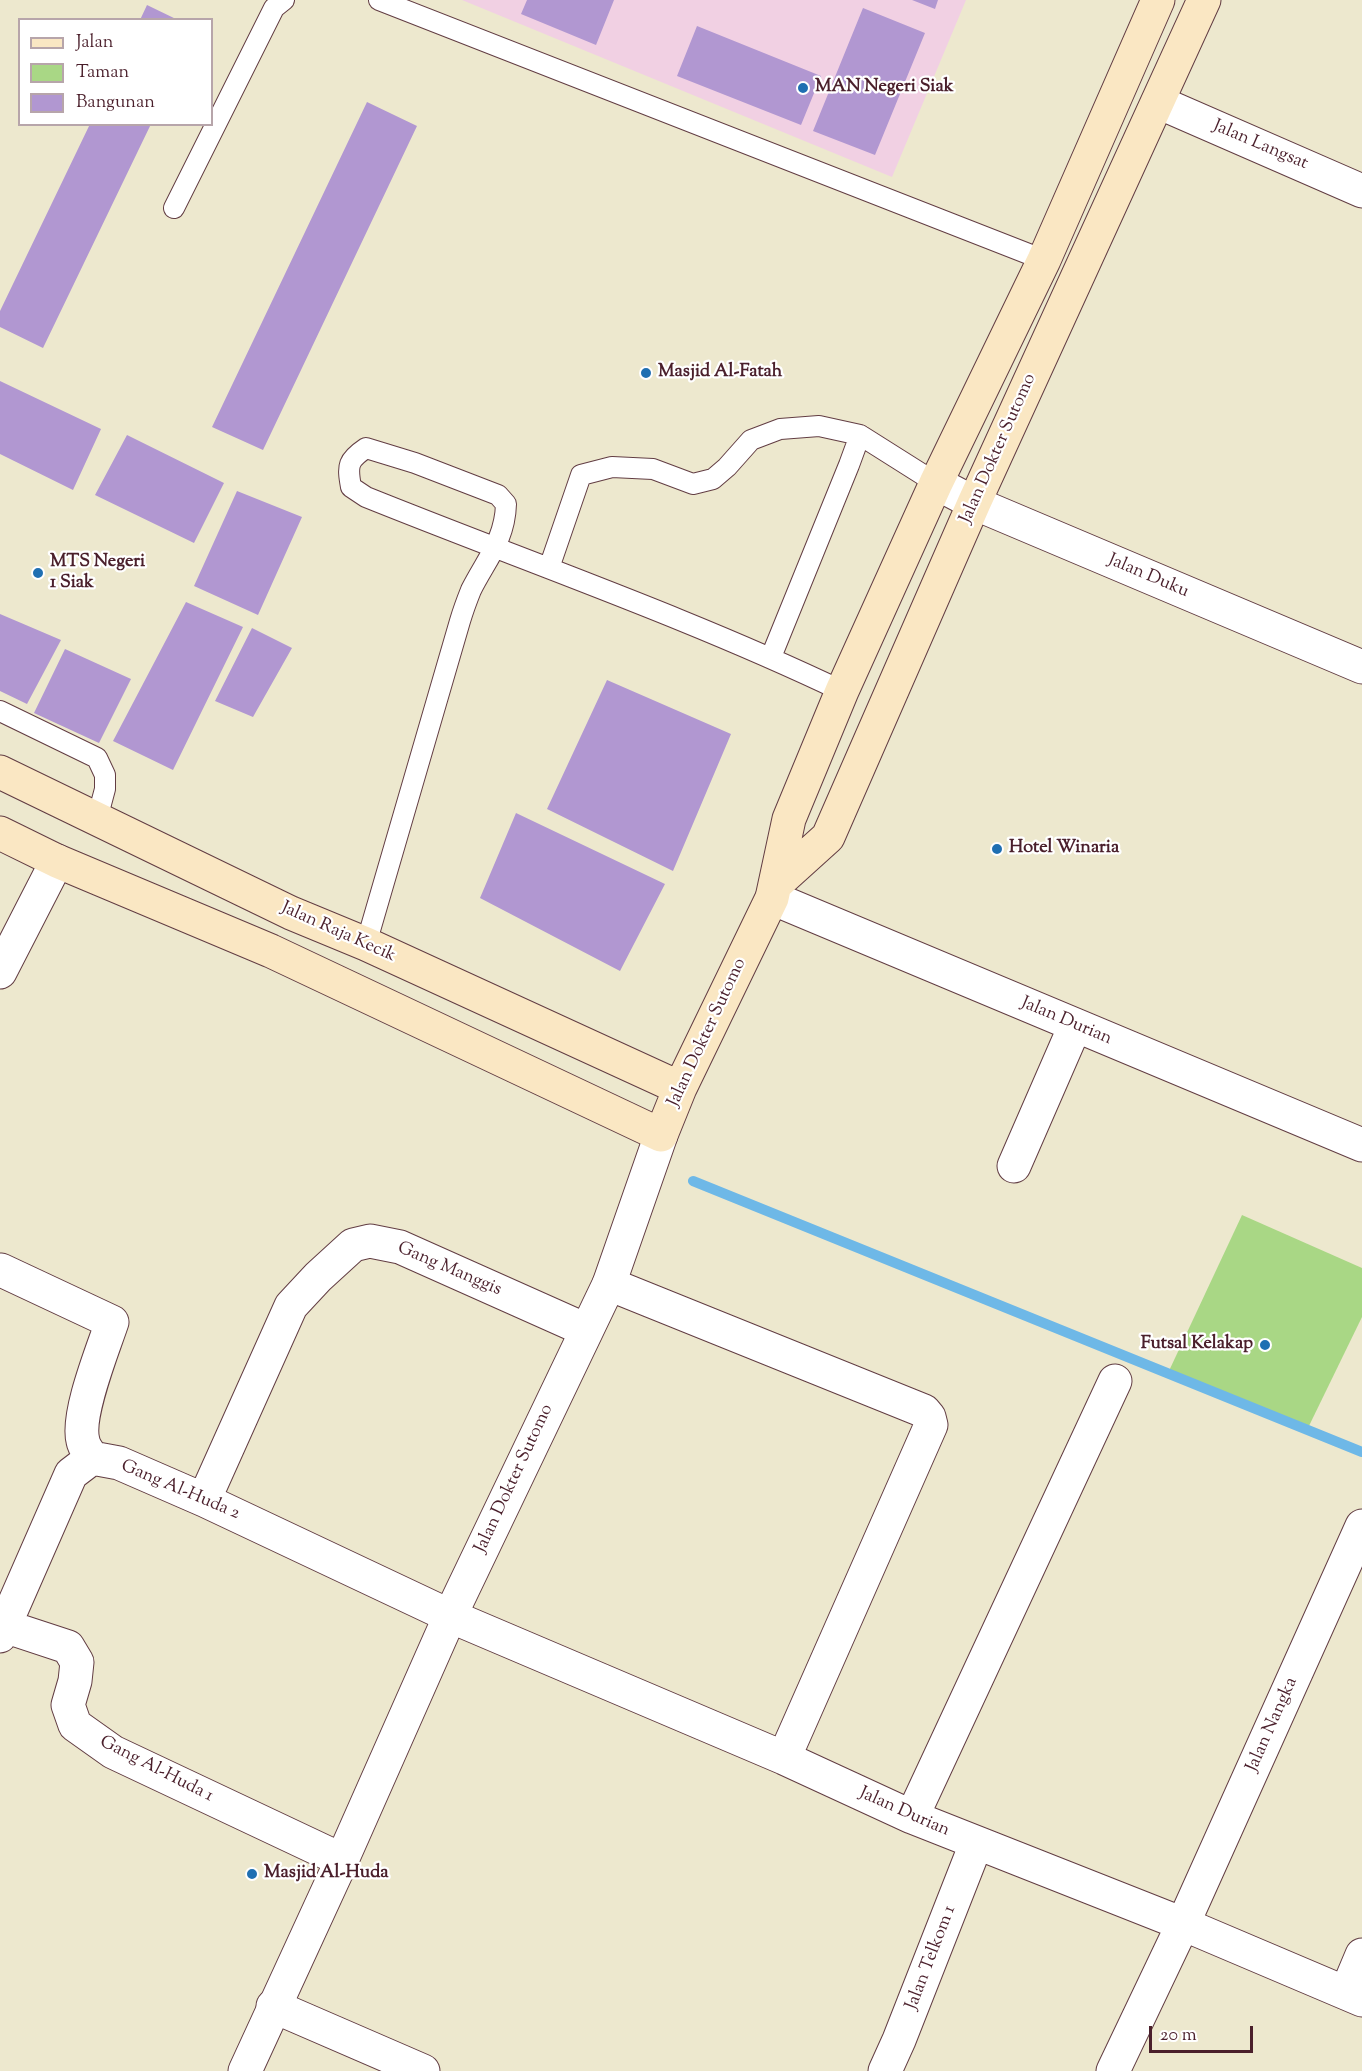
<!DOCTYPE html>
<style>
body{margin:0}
#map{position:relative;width:1362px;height:2071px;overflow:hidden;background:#ede8ce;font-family:"Sorts Mill Goudy",serif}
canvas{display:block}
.legend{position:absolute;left:18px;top:18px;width:195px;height:108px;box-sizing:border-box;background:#fff;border:2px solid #b7a5aa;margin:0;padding:8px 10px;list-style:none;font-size:18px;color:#4a1f2b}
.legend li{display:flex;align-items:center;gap:12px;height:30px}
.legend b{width:30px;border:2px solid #b7a5aa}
.scale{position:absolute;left:1149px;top:2026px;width:104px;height:27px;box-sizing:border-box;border:3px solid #4a1f2b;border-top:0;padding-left:8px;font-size:18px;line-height:21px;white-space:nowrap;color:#4a1f2b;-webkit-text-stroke:4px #fff;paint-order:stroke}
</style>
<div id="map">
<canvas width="1362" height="2071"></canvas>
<ul class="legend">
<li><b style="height:8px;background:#fae7c3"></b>Jalan</li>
<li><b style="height:16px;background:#a9d785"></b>Taman</li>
<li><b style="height:16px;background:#b197d1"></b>Bangunan</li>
</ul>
<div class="scale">20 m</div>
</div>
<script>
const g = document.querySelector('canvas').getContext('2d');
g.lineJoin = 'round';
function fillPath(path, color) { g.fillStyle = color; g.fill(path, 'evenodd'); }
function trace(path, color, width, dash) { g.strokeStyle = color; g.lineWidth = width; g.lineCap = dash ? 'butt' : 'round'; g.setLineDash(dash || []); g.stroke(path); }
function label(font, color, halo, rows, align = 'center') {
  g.font = font + ' "Sorts Mill Goudy",serif'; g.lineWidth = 4.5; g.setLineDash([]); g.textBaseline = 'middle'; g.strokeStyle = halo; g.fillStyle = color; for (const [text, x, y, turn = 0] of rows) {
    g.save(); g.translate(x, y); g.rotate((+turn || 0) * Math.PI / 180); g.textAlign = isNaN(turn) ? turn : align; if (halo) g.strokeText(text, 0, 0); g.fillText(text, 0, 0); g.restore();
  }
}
fillPath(new Path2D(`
 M 462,0 L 966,0 L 892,177 Z`), '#f1d0e3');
fillPath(new Path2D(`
 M 1242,1215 L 1362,1268 L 1362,1317 L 1307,1430 L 1168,1373 Z`), '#a9d785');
trace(new Path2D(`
 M 693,1181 L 1362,1452`), '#6eb8e7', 10);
fillPath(new Path2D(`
 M 527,0 L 614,0 L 596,45 L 521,14 Z
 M 912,0 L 938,0 L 935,9 Z
 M 147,5 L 178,20 L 140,20 Z
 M 863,8 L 925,33 L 875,155 L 813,131 Z
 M 697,26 L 821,76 L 801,125 L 677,76 Z
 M 367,102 L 417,126 L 263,450 L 212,427 Z
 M 90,124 L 151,124 L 43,348 L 0,327 L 0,311 Z
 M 0,381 L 101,429 L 73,490 L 0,454 Z
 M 127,435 L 224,483 L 194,543 L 95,495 Z
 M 237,491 L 302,517 L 258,615 L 194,586 Z
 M 186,602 L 243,627 L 173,770 L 113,741 Z
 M 0,614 L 61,640 L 27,704 L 0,691 Z
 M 252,628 L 292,648 L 253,717 L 215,701 Z
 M 65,649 L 131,679 L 99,743 L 34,713 Z
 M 607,680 L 731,734 L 673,871 L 547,809 Z
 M 516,813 L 665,884 L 620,971 L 480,898 Z`), '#b197d1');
const service = new Path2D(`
 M 379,0 L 1044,260
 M 174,208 L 274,8 L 284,0
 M 549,568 L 581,475 L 612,467 L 653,469 L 693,484 L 713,479 L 727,467 L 751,440 L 780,429 L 819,426 L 860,435
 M 771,657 L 849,465 L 860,435 L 936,483
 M 0,711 L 97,758 L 105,775 L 105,789 L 97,819
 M 366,944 L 460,621 C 463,611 467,600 471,590 C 486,560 505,540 506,504 L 498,495 L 415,463 L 366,448 C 348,460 347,465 351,487 L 366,497 C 525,561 687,617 842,691`);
const minor = new Path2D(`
 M 1158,102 L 1362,191
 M 936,483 L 974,503 L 1362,667
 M 772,898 L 1362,1145
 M 0,972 L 57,861
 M 1014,1166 L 1075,1026
 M 1,1270 L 112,1322 C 103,1349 76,1415 83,1441 C 84,1447 89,1453 92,1458
 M 609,1284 L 924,1411 L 929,1417 L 931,1425 L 784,1758
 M 204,1500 L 291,1306 L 318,1277 L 353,1245 L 370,1241 L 400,1247 L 586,1330
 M 4,1626 L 68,1647 L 77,1662 L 75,1681 L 68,1705 L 75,1725 L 113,1752 L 342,1860
 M 0,1636 L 71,1474 L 92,1458 L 119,1463 L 204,1500 L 450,1616 L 784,1758 L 912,1817 L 1183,1924 L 1362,2000
 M 912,1817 L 1115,1381
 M 1346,1993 L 1362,1955
 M 273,2006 L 423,2071
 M 885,2071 L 899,2040 L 976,1844
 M 1113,2071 L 1183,1924 L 1362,1526`);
const tertiary = new Path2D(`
 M 245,2071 L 342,1860 L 450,1616 L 609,1284 L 661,1135`);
const secondary = new Path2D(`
 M 0,772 L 291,913 L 366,944 L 680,1088
 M 0,833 L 57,861 L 271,951 L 661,1135 L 680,1088 L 772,898 L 789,819 L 842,691 L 936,483 L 1044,260 L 1158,0
 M 776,884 L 828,837 L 974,503 L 1204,0`);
trace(service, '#623d43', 22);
trace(minor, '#623d43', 35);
trace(tertiary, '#623d43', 35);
trace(secondary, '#623d43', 35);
trace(service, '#fff', 20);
trace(minor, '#fff', 33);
trace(tertiary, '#fff', 33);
trace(secondary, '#fae7c3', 33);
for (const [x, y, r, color] of [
 [803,88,6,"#1f6fb2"],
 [646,373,6,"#1f6fb2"],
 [38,573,6,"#1f6fb2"],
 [997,849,6,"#1f6fb2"],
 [1265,1345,6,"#1f6fb2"],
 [252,1874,6,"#1f6fb2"]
]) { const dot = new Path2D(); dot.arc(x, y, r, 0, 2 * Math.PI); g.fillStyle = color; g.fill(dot); trace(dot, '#fff', 2); }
label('bold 18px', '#4a1f2b', '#fff', [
 ["MAN Negeri Siak",815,88],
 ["Masjid Al-Fatah",658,373],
 ["MTS Negeri",50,563],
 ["1 Siak",50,584],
 ["Hotel Winaria",1009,849],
 ["Futsal Kelakap",1253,1345,"right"],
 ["Masjid Al-Huda",264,1874]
], 'left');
label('18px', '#4a1f2b', '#fff', [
 ["Jalan Langsat",1260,146,23],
 ["Jalan Dokter Sutomo",999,449,-66],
 ["Jalan Duku",1148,577,23],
 ["Jalan Raja Kecik",338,933,24],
 ["Jalan Durian",1066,1022,23],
 ["Jalan Dokter Sutomo",708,1033,-65],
 ["Gang Manggis",449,1270,23],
 ["Jalan Dokter Sutomo",515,1479,-65],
 ["Gang Al-Huda 2",180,1491,23],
 ["Jalan Nangka",1273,1725,-66],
 ["Gang Al-Huda 1",156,1770,27],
 ["Jalan Durian",904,1813,24],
 ["Jalan Telkom 1",932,1958,-69]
]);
</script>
